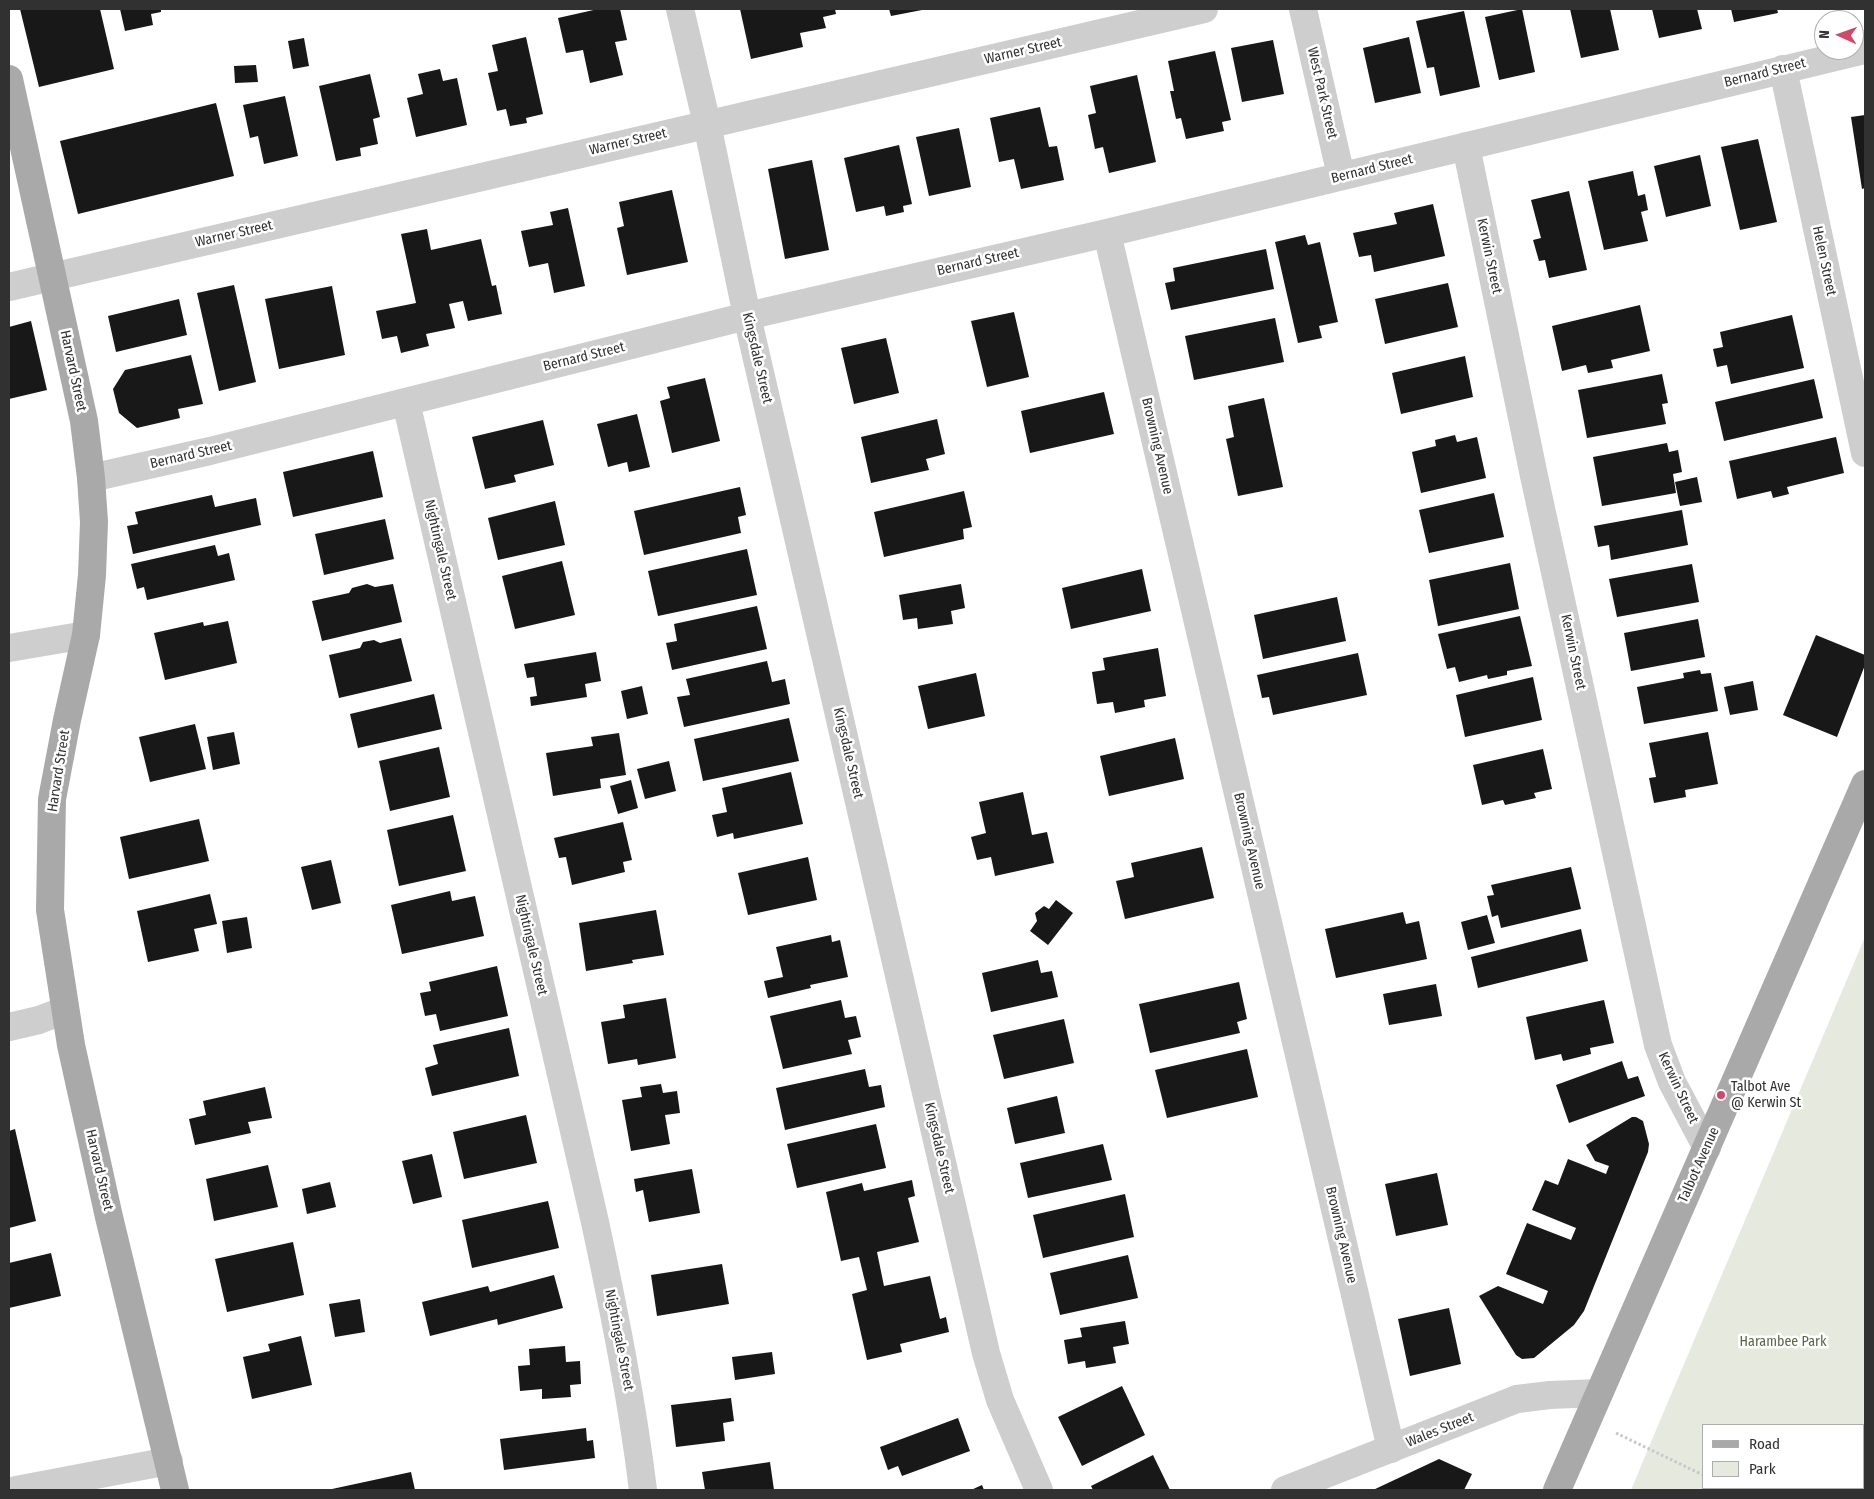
<!DOCTYPE html>
<style>
body{margin:0}
#map{position:relative;width:1874px;height:1499px;overflow:hidden;background:#fff;font-family:"Fira Sans Condensed",sans-serif}
canvas{display:block}
.frame{position:absolute;inset:0;border:10px solid #313131;pointer-events:none}
.legend{position:absolute;left:1702px;top:1424px;width:162px;height:65px;box-sizing:border-box;background:#fff;border:1px solid #adadad;margin:0;padding:6px 9px;list-style:none;font-size:15px;color:#313131}
.legend li{display:flex;align-items:center;gap:10px;height:25px}
.legend b{width:25px;border:1px solid #adadad}
.north{position:absolute;left:1814px;top:10px;width:50px;height:50px;box-sizing:border-box;background:#fff;border:1px solid #adadad;border-radius:50%;rotate:272deg;font-size:14px;font-weight:700;line-height:20px;text-align:center;color:#313131}
.north::after{content:'';display:block;margin:auto;width:18px;height:22px;background:#d14966;clip-path:polygon(50% 0,100% 100%,50% 72%,0 100%)}
</style>
<div id="map">
<canvas width="1874" height="1499"></canvas>
<div class="frame"></div>
<ul class="legend">
<li><b style="height:6px;background:#a9a9a9"></b>Road</li>
<li><b style="height:14px;background:#e5e9de"></b>Park</li>
</ul>
<div class="north">N</div>
</div>
<script>
const g = document.querySelector('canvas').getContext('2d');
g.lineJoin = 'round';
function fillPath(path, color) { g.fillStyle = color; g.fill(path, 'evenodd'); }
function trace(path, color, width, dash) { g.strokeStyle = color; g.lineWidth = width; g.lineCap = dash ? 'butt' : 'round'; g.setLineDash(dash || []); g.stroke(path); }
function label(font, color, halo, rows, align = 'center') {
  g.font = font + ' "Fira Sans Condensed",sans-serif'; g.lineWidth = 5; g.setLineDash([]); g.textBaseline = 'middle'; g.strokeStyle = halo; g.fillStyle = color; for (const [text, x, y, turn = 0] of rows) {
    g.save(); g.translate(x, y); g.rotate((+turn || 0) * Math.PI / 180); g.textAlign = isNaN(turn) ? turn : align; if (halo) g.strokeText(text, 0, 0); g.fillText(text, 0, 0); g.restore();
  }
}
fillPath(new Path2D(`
 M 1865,937 L 1865,1490 L 1631,1490 L 1651,1442 ZM 1703,1425 L 1863,1425 L 1863,1488 L 1703,1488 Z`), '#e5e9de');
fillPath(new Path2D(`
 M 20,9 L 100,9 L 114,69 L 39,87 Z
 M 120,9 L 161,9 L 161,12 L 151,14 L 153,25 L 125,31 Z
 M 598,9 L 620,9 L 627,40 L 615,42 L 623,75 L 590,83 L 583,50 L 566,53 L 558,18 Z
 M 740,9 L 835,9 L 836,14 L 823,17 L 826,28 L 800,33 L 803,47 L 751,59 Z
 M 889,9 L 922,9 L 922,10 L 891,16 Z
 M 1522,9 L 1535,72 L 1499,80 L 1485,17 Z
 M 1570,9 L 1610,9 L 1619,50 L 1581,58 Z
 M 1652,9 L 1697,9 L 1702,29 L 1659,38 Z
 M 1731,9 L 1777,9 L 1778,13 L 1734,22 Z
 M 1464,11 L 1480,87 L 1440,96 L 1434,67 L 1427,68 L 1416,21 Z
 M 526,37 L 543,114 L 526,118 L 527,123 L 510,126 L 506,109 L 497,111 L 488,73 L 498,71 L 492,45 Z
 M 1409,37 L 1421,93 L 1375,103 L 1363,48 Z
 M 304,38 L 309,66 L 293,69 L 288,41 Z
 M 1273,40 L 1284,94 L 1242,102 L 1231,48 Z
 M 1215,51 L 1231,120 L 1222,122 L 1224,131 L 1186,139 L 1181,118 L 1176,119 L 1170,91 L 1174,91 L 1168,61 Z
 M 256,65 L 258,82 L 235,83 L 234,66 Z
 M 440,69 L 443,81 L 457,78 L 467,125 L 416,137 L 407,98 L 423,94 L 418,74 Z
 M 370,74 L 380,117 L 373,119 L 378,144 L 360,148 L 361,156 L 336,161 L 319,86 Z
 M 1137,75 L 1156,162 L 1109,173 L 1103,147 L 1095,149 L 1088,115 L 1096,113 L 1090,86 Z
 M 285,96 L 298,156 L 264,164 L 258,136 L 250,138 L 243,105 Z
 M 216,103 L 234,176 L 78,214 L 60,141 Z
 M 1040,107 L 1049,147 L 1057,146 L 1064,180 L 1021,189 L 1014,159 L 999,162 L 990,118 Z
 M 1865,115 L 1865,188 L 1862,189 L 1851,117 Z
 M 959,128 L 971,187 L 929,196 L 916,137 Z
 M 1758,139 L 1777,222 L 1740,230 L 1721,147 Z
 M 899,145 L 912,204 L 903,206 L 904,212 L 886,216 L 884,206 L 856,212 L 844,158 Z
 M 1700,155 L 1711,206 L 1666,217 L 1654,166 Z
 M 812,160 L 829,250 L 785,259 L 768,169 Z
 M 1633,171 L 1638,196 L 1645,194 L 1648,210 L 1641,212 L 1648,241 L 1604,250 L 1588,181 Z
 M 672,190 L 688,262 L 627,275 L 617,228 L 624,226 L 619,202 Z
 M 1569,191 L 1587,270 L 1549,278 L 1545,260 L 1539,261 L 1533,240 L 1541,238 L 1531,200 Z
 M 1433,204 L 1445,256 L 1374,272 L 1371,255 L 1359,257 L 1353,233 L 1397,224 L 1394,213 Z
 M 568,208 L 585,286 L 554,293 L 548,263 L 529,267 L 521,231 L 553,225 L 550,212 Z
 M 427,229 L 431,250 L 481,239 L 492,286 L 496,285 L 502,314 L 468,321 L 463,301 L 449,304 L 455,328 L 426,334 L 429,346 L 401,353 L 397,336 L 382,339 L 376,311 L 416,303 L 401,234 Z
 M 1305,235 L 1308,245 L 1320,242 L 1338,322 L 1319,326 L 1322,338 L 1298,343 L 1275,242 Z
 M 1266,249 L 1274,289 L 1171,310 L 1165,283 L 1175,281 L 1173,268 Z
 M 1448,283 L 1458,327 L 1385,344 L 1375,299 Z
 M 234,285 L 256,382 L 219,391 L 197,293 Z
 M 332,286 L 345,355 L 279,369 L 265,299 Z
 M 179,299 L 187,335 L 116,352 L 108,316 Z
 M 1640,305 L 1650,351 L 1611,360 L 1613,368 L 1588,373 L 1586,365 L 1562,371 L 1552,326 Z
 M 1014,312 L 1029,377 L 987,387 L 971,321 Z
 M 1792,315 L 1804,368 L 1731,384 L 1727,365 L 1717,367 L 1713,349 L 1723,347 L 1720,332 Z
 M 1275,318 L 1284,362 L 1194,380 L 1185,336 Z
 M 31,321 L 47,390 L 9,399 L 9,327 Z
 M 886,338 L 899,393 L 854,404 L 841,348 Z
 M 191,355 L 203,404 L 178,409 L 180,418 L 137,428 L 119,413 L 113,389 L 125,370 Z
 M 1465,356 L 1473,397 L 1401,414 L 1392,373 Z
 M 1662,374 L 1668,403 L 1662,404 L 1666,424 L 1587,438 L 1578,390 Z
 M 705,378 L 720,441 L 672,453 L 660,401 L 670,398 L 667,387 Z
 M 1814,379 L 1823,418 L 1724,441 L 1715,402 Z
 M 1104,392 L 1114,434 L 1030,453 L 1021,411 Z
 M 1264,398 L 1283,487 L 1238,496 L 1226,439 L 1234,437 L 1228,406 Z
 M 637,414 L 650,467 L 629,472 L 627,462 L 608,467 L 597,424 Z
 M 937,419 L 945,454 L 926,459 L 929,470 L 871,483 L 861,437 Z
 M 543,420 L 554,465 L 514,475 L 516,482 L 485,489 L 472,437 Z
 M 1455,435 L 1457,442 L 1477,437 L 1486,478 L 1421,493 L 1412,452 L 1436,446 L 1435,440 Z
 M 1836,437 L 1844,473 L 1787,487 L 1789,494 L 1773,498 L 1771,491 L 1737,499 L 1729,461 Z
 M 1667,443 L 1669,452 L 1678,450 L 1682,472 L 1673,474 L 1676,493 L 1602,506 L 1593,457 Z
 M 373,451 L 383,497 L 293,517 L 283,472 Z
 M 1697,477 L 1702,502 L 1680,506 L 1675,482 Z
 M 740,487 L 746,515 L 738,517 L 741,533 L 644,555 L 634,511 Z
 M 964,491 L 972,527 L 963,529 L 964,539 L 884,557 L 874,512 Z
 M 1494,493 L 1504,537 L 1429,553 L 1419,510 Z
 M 212,495 L 215,507 L 256,498 L 261,525 L 133,554 L 127,526 L 138,524 L 135,512 Z
 M 555,501 L 565,545 L 498,560 L 488,518 Z
 M 1682,510 L 1688,545 L 1611,560 L 1609,545 L 1598,547 L 1594,526 Z
 M 385,519 L 394,559 L 324,575 L 315,534 Z
 M 215,545 L 218,556 L 229,553 L 235,580 L 147,600 L 144,587 L 137,589 L 131,564 Z
 M 747,549 L 757,595 L 658,616 L 648,571 Z
 M 562,561 L 575,615 L 515,629 L 502,576 Z
 M 1510,563 L 1519,609 L 1438,626 L 1429,580 Z
 M 1692,564 L 1699,602 L 1617,617 L 1609,579 Z
 M 1142,569 L 1151,611 L 1071,629 L 1062,588 Z
 M 367,584 L 375,587 L 393,584 L 402,622 L 322,641 L 312,601 L 349,593 L 352,588 Z
 M 961,584 L 965,608 L 951,611 L 953,624 L 918,629 L 917,618 L 903,620 L 899,595 Z
 M 1337,597 L 1346,641 L 1263,659 L 1254,615 Z
 M 757,606 L 767,649 L 672,670 L 666,643 L 677,641 L 674,624 Z
 M 1520,616 L 1532,666 L 1507,671 L 1507,675 L 1488,679 L 1487,675 L 1459,682 L 1455,667 L 1447,669 L 1438,634 Z
 M 1698,619 L 1705,657 L 1631,671 L 1624,633 Z
 M 228,621 L 237,663 L 165,680 L 154,633 L 203,622 L 204,626 Z
 M 1816,635 L 1865,655 L 1865,665 L 1837,737 L 1783,715 Z
 M 401,638 L 412,681 L 339,698 L 329,655 L 360,648 L 363,642 L 374,640 L 380,643 Z
 M 1158,648 L 1166,696 L 1144,700 L 1145,707 L 1115,713 L 1113,702 L 1097,704 L 1092,672 L 1105,670 L 1103,658 Z
 M 596,652 L 601,681 L 585,684 L 587,697 L 531,706 L 530,697 L 537,696 L 534,677 L 527,678 L 524,664 Z
 M 1358,653 L 1367,695 L 1273,715 L 1269,697 L 1262,698 L 1257,675 Z
 M 767,661 L 772,682 L 785,679 L 790,704 L 684,727 L 677,697 L 690,695 L 686,679 Z
 M 1700,670 L 1701,674 L 1711,673 L 1718,711 L 1644,724 L 1637,687 L 1684,678 L 1683,673 Z
 M 976,673 L 985,716 L 928,729 L 918,686 Z
 M 1533,677 L 1542,720 L 1465,737 L 1456,695 Z
 M 1753,681 L 1758,710 L 1730,715 L 1724,687 Z
 M 642,686 L 648,714 L 627,719 L 621,691 Z
 M 434,694 L 442,729 L 358,748 L 350,714 Z
 M 789,718 L 799,761 L 703,781 L 694,739 Z
 M 195,724 L 206,769 L 150,782 L 139,737 Z
 M 234,732 L 240,764 L 213,770 L 207,737 Z
 M 1708,732 L 1718,784 L 1685,790 L 1686,797 L 1654,803 L 1649,778 L 1656,777 L 1649,743 Z
 M 619,733 L 626,775 L 600,779 L 601,788 L 553,796 L 546,753 L 593,746 L 591,737 Z
 M 1175,738 L 1184,779 L 1109,796 L 1100,756 Z
 M 439,747 L 450,797 L 390,811 L 379,761 Z
 M 1543,749 L 1552,789 L 1534,793 L 1536,798 L 1505,805 L 1503,800 L 1482,805 L 1473,765 Z
 M 669,761 L 676,791 L 645,799 L 637,769 Z
 M 791,772 L 803,824 L 734,839 L 733,833 L 717,837 L 712,815 L 727,812 L 722,788 Z
 M 631,780 L 638,808 L 618,814 L 610,786 Z
 M 1023,792 L 1032,835 L 1047,832 L 1054,863 L 995,876 L 991,857 L 977,860 L 971,837 L 986,833 L 979,802 Z
 M 453,815 L 466,871 L 399,886 L 387,830 Z
 M 199,819 L 209,861 L 129,879 L 120,837 Z
 M 623,822 L 632,860 L 623,862 L 625,872 L 572,885 L 566,857 L 559,858 L 554,838 Z
 M 1202,847 L 1214,898 L 1125,919 L 1116,881 L 1134,877 L 1131,863 Z
 M 808,857 L 817,900 L 748,915 L 738,873 Z
 M 331,860 L 341,903 L 312,910 L 301,867 Z
 M 1571,867 L 1581,909 L 1501,928 L 1498,915 L 1492,917 L 1487,896 L 1494,895 L 1491,885 Z
 M 450,891 L 452,901 L 475,896 L 484,936 L 402,954 L 391,905 Z
 M 210,894 L 217,924 L 194,929 L 199,951 L 148,962 L 137,911 Z
 M 1056,900 L 1073,913 L 1048,945 L 1030,931 L 1037,921 L 1035,913 L 1044,906 L 1049,909 Z
 M 656,910 L 664,955 L 632,960 L 633,963 L 586,971 L 579,923 Z
 M 1403,912 L 1406,924 L 1419,921 L 1427,959 L 1336,978 L 1325,929 Z
 M 1487,915 L 1495,943 L 1468,950 L 1461,922 Z
 M 247,917 L 252,948 L 227,953 L 222,921 Z
 M 1581,929 L 1588,961 L 1478,988 L 1471,957 Z
 M 831,935 L 832,942 L 840,940 L 848,977 L 810,985 L 811,988 L 768,998 L 764,981 L 783,977 L 776,947 Z
 M 1038,960 L 1041,973 L 1052,971 L 1058,997 L 991,1012 L 982,973 Z
 M 497,966 L 508,1016 L 440,1031 L 436,1014 L 425,1016 L 420,993 L 431,991 L 429,982 Z
 M 1239,982 L 1247,1019 L 1237,1022 L 1240,1033 L 1150,1053 L 1139,1004 Z
 M 1436,984 L 1442,1016 L 1389,1025 L 1383,994 Z
 M 666,998 L 676,1058 L 638,1065 L 637,1059 L 608,1064 L 601,1022 L 625,1018 L 623,1005 Z
 M 841,1000 L 845,1018 L 856,1016 L 861,1037 L 848,1040 L 852,1054 L 783,1069 L 770,1016 Z
 M 1604,1000 L 1614,1043 L 1590,1048 L 1591,1054 L 1563,1061 L 1561,1054 L 1535,1060 L 1526,1017 Z
 M 1064,1019 L 1074,1063 L 1004,1079 L 993,1035 Z
 M 509,1028 L 519,1076 L 432,1096 L 425,1068 L 438,1064 L 433,1045 Z
 M 1247,1049 L 1258,1097 L 1167,1118 L 1155,1070 Z
 M 1622,1061 L 1628,1079 L 1638,1076 L 1645,1096 L 1569,1123 L 1556,1085 Z
 M 865,1069 L 869,1087 L 881,1085 L 885,1107 L 785,1130 L 776,1088 Z
 M 661,1084 L 663,1093 L 677,1091 L 680,1113 L 665,1115 L 670,1144 L 631,1151 L 622,1100 L 642,1097 L 640,1087 Z
 M 265,1087 L 272,1118 L 248,1122 L 251,1133 L 195,1145 L 189,1119 L 206,1115 L 203,1101 Z
 M 1057,1096 L 1065,1133 L 1015,1144 L 1007,1108 Z
 M 526,1115 L 537,1163 L 464,1179 L 453,1132 Z
 M 1632,1117 L 1636,1117 L 1643,1121 L 1649,1144 L 1648,1152 L 1584,1311 L 1574,1325 L 1534,1358 L 1522,1359 L 1516,1355 L 1479,1296 L 1498,1286 L 1543,1304 L 1548,1291 L 1506,1274 L 1527,1223 L 1571,1240 L 1576,1228 L 1532,1210 L 1545,1180 L 1558,1185 L 1568,1159 L 1606,1174 L 1609,1166 L 1595,1161 L 1586,1145 Z
 M 876,1124 L 886,1168 L 797,1188 L 787,1144 Z
 M 15,1129 L 36,1221 L 9,1228 L 9,1131 Z
 M 1103,1144 L 1112,1180 L 1028,1198 L 1020,1163 Z
 M 432,1154 L 442,1197 L 413,1204 L 402,1161 Z
 M 268,1165 L 278,1207 L 214,1221 L 206,1179 Z
 M 692,1169 L 700,1213 L 649,1222 L 643,1190 L 636,1192 L 634,1179 Z
 M 1437,1173 L 1448,1225 L 1396,1236 L 1385,1184 Z
 M 912,1180 L 915,1196 L 908,1198 L 919,1242 L 877,1252 L 884,1286 L 930,1276 L 940,1319 L 946,1317 L 949,1332 L 900,1344 L 902,1352 L 867,1360 L 852,1294 L 867,1290 L 859,1257 L 841,1261 L 826,1192 L 862,1183 L 864,1191 Z
 M 330,1182 L 336,1207 L 307,1214 L 302,1189 Z
 M 1125,1194 L 1134,1237 L 1043,1258 L 1033,1215 Z
 M 548,1201 L 559,1248 L 472,1268 L 462,1220 Z
 M 293,1242 L 304,1295 L 227,1312 L 215,1259 Z
 M 51,1253 L 61,1296 L 9,1308 L 9,1263 Z
 M 1128,1255 L 1138,1298 L 1060,1315 L 1050,1273 Z
 M 722,1264 L 729,1304 L 657,1316 L 651,1275 Z
 M 554,1275 L 563,1308 L 498,1325 L 497,1319 L 430,1336 L 422,1302 L 488,1286 L 490,1292 Z
 M 360,1299 L 365,1332 L 335,1337 L 329,1304 Z
 M 1449,1308 L 1461,1364 L 1410,1376 L 1398,1319 Z
 M 1125,1321 L 1129,1344 L 1113,1347 L 1116,1363 L 1086,1368 L 1085,1361 L 1068,1364 L 1064,1340 L 1082,1337 L 1080,1328 Z
 M 301,1336 L 312,1385 L 252,1399 L 243,1357 L 270,1351 L 268,1344 Z
 M 565,1346 L 566,1362 L 580,1361 L 581,1384 L 570,1385 L 571,1397 L 542,1399 L 542,1389 L 520,1391 L 518,1366 L 530,1365 L 529,1349 Z
 M 772,1352 L 775,1374 L 735,1380 L 732,1357 Z
 M 1122,1386 L 1145,1435 L 1082,1466 L 1058,1417 Z
 M 731,1398 L 734,1421 L 723,1423 L 725,1441 L 676,1447 L 671,1405 Z
 M 958,1418 L 970,1451 L 902,1476 L 898,1466 L 888,1470 L 880,1447 Z
 M 586,1428 L 587,1441 L 593,1440 L 595,1458 L 504,1470 L 500,1439 Z
 M 1153,1455 L 1170,1490 L 1093,1490 L 1091,1486 Z
 M 1439,1459 L 1472,1474 L 1464,1490 L 1373,1490 Z
 M 770,1462 L 774,1490 L 705,1490 L 702,1472 Z
 M 411,1472 L 415,1490 L 332,1490 L 332,1489 Z
 M 982,1485 L 984,1490 L 971,1490 Z`), '#181818');
trace(new Path2D(`
 M 1616,1433 L 1703,1475
 M 1746,1488 L 1754,1490`), '#c8c8c8', 3, [2.5, 2.5]);
trace(new Path2D(`
 M 680,9 L 707,124 L 747,316 L 986,1353 L 1000,1400 L 1039,1490
 M 1303,9 L 1341,176
 M 1783,69 L 1865,453
 M 1466,146 L 1534,476 L 1658,1045 L 1672,1082 L 1707,1148
 M 1107,233 L 1391,1449
 M 9,287 L 1204,9
 M 406,402 L 595,1222 C 614,1311 632,1400 643,1490
 M 91,478 L 210,451 L 747,316 L 1107,233 L 1865,50
 M 9,648 L 86,635
 M 9,1027 L 39,1020 L 65,1010
 M 16,1490 L 169,1461
 M 1285,1490 L 1517,1399 L 1550,1395 L 1599,1393`), '#cecece', 28);
trace(new Path2D(`
 M 9,79 L 84,421 L 91,478 L 94,522 L 92,575 L 86,635 L 67,720 L 52,799 L 50,910 L 71,1045 L 109,1217 L 175,1490
 M 1557,1490 L 1865,784`), '#a9a9a9', 28);
for (const [x, y, r, color] of [
 [1721,1095,5,"#d14966"]
]) { const dot = new Path2D(); dot.arc(x, y, r, 0, 2 * Math.PI); g.fillStyle = color; g.fill(dot); trace(dot, '#fff', 2); }
label('14px', '#313131', '#fff', [
 ["Warner Street",1023,51,-13],
 ["Bernard Street",1765,73,-14],
 ["West Park Street",1322,93,77],
 ["Warner Street",628,142,-13],
 ["Bernard Street",1372,169,-14],
 ["Warner Street",234,234,-13],
 ["Kerwin Street",1489,256,78],
 ["Helen Street",1824,261,78],
 ["Bernard Street",978,262,-13],
 ["Bernard Street",584,357,-14],
 ["Kingsdale Street",757,358,77],
 ["Harvard Street",73,371,78],
 ["Browning Avenue",1157,446,77],
 ["Bernard Street",191,455,-13],
 ["Nightingale Street",440,550,77],
 ["Kerwin Street",1573,652,78],
 ["Kingsdale Street",848,753,77],
 ["Harvard Street",59,771,-81],
 ["Browning Avenue",1249,841,77],
 ["Nightingale Street",531,945,77],
 ["Kerwin Street",1678,1088,65],
 ["Kingsdale Street",939,1148,77],
 ["Talbot Avenue",1699,1165,-66],
 ["Harvard Street",99,1170,77],
 ["Browning Avenue",1341,1235,77],
 ["Nightingale Street",619,1340,79],
 ["Wales Street",1440,1430,-22]
]);
label('14px', '#313131', '#fff', [
 ["Talbot Ave",1731,1087],
 ["@ Kerwin St",1731,1103]
], 'left');
label('14px', '#596843', '#fff', [
 ["Harambee Park",1783,1342]
]);
</script>
